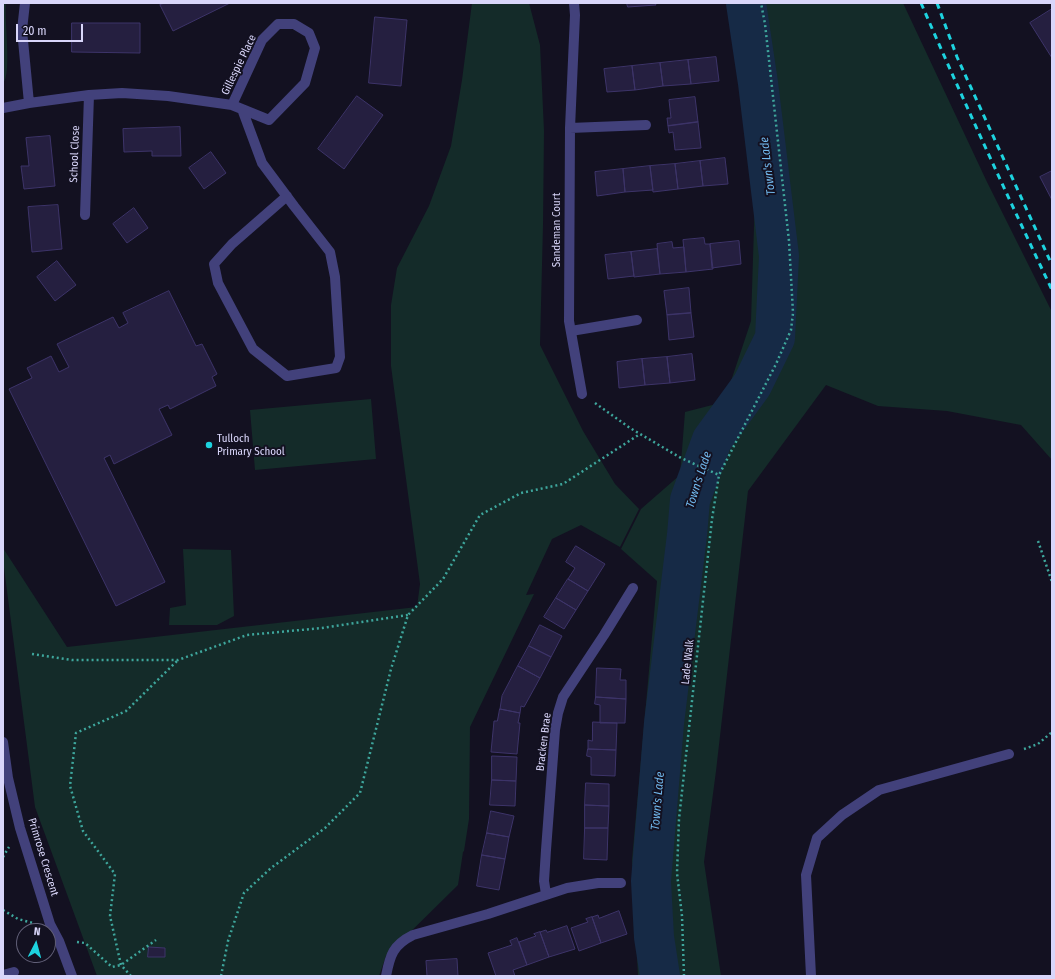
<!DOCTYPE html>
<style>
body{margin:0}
#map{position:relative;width:1055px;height:979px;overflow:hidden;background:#131121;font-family:"Fira Sans Condensed",sans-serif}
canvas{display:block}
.frame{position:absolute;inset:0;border:4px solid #d9d6fa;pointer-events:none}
.north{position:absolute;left:16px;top:923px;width:40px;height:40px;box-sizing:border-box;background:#131121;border:1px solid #626078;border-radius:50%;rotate:6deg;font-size:11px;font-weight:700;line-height:16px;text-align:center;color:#d9d6fa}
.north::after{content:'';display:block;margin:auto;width:14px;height:18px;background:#1dd3df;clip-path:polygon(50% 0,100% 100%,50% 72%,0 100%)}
.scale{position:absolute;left:16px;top:24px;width:67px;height:18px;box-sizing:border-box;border:2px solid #d9d6fa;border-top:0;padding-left:5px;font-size:12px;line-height:14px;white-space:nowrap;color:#d9d6fa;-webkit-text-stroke:3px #131121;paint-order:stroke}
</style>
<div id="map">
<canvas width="1055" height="979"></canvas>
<div class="frame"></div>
<div class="north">N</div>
<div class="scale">20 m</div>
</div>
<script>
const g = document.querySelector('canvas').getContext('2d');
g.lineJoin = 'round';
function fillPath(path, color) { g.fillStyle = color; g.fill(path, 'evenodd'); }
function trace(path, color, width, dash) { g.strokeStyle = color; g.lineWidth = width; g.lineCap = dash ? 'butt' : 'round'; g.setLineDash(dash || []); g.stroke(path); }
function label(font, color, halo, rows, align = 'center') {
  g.font = font + ' "Fira Sans Condensed",sans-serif'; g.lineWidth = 4; g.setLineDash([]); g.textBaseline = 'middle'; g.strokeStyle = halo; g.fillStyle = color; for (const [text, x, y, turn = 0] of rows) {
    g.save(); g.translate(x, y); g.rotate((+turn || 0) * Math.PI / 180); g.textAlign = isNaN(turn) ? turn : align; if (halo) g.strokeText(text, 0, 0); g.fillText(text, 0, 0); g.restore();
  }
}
fillPath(new Path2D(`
 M 3,3 L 6,3 C 4,19 12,75 3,83 Z
 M 472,3 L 529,3 L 540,45 L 544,131 L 543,225 L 540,345 L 583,431 L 615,484 L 639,509 L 620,547 L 581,525 L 552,539 L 526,595 L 534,594 L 470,727 L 469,819 L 464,851 L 463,852 L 458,885 L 386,956 L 379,976 L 97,976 L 35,807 L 3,560 L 3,548 L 67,647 L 417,607 L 420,584 L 391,366 L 391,305 L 397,268 L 429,206 L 451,146 L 462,80 Z
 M 734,3 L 903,3 L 987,182 L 1052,312 L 1052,460 L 1021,425 L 947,411 L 878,406 L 826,385 L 748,491 L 716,771 L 704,862 L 721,976 L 638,976 L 632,860 L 657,581 L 621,549 L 641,509 L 680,475 L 685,412 L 724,402 L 751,321 L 757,133 Z
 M 371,399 L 376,459 L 255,470 L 250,410 Z
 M 183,549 L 231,550 L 234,616 L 217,625 L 169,625 L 170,608 L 186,605 Z`), '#142b29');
trace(new Path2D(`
 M 660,976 L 654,937 L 651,881 L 664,723 L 687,535 L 690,500 L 712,440 L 752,385 L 775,338 L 779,256 L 758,83 L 746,3`), '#162a46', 40);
const building = new Path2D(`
 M 165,3 L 230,3 L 173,31 L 160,5 Z
 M 627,3 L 655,3 L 656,5 L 628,7 Z
 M 1052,9 L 1052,58 L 1030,23 Z
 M 375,17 L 407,20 L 401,86 L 369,83 Z
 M 72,23 L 140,23 L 140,53 L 72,52 Z
 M 716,57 L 719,81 L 691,84 L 688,60 Z
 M 688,60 L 691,84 L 663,86 L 660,63 Z
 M 660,63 L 663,86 L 635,90 L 632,66 Z
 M 632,66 L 635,90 L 607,92 L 604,69 Z
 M 357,96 L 383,115 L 344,169 L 318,149 Z
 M 695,97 L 698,122 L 668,126 L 667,118 L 671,118 L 669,100 Z
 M 698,122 L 701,148 L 675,150 L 673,132 L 669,133 L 668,126 Z
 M 180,127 L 181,156 L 152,156 L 152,151 L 124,152 L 123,129 Z
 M 50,136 L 55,186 L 24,189 L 21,166 L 29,166 L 26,138 Z
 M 211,152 L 226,173 L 204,189 L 189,168 Z
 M 725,158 L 728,184 L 703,186 L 700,161 Z
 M 700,161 L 703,186 L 678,189 L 675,164 Z
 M 675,164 L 678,189 L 653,192 L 650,166 Z
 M 650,166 L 653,190 L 625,192 L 623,169 Z
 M 623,169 L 625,192 L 597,196 L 595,172 Z
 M 1052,171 L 1052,200 L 1040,177 Z
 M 58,205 L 62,249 L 32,252 L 28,207 Z
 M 134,208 L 148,228 L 127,243 L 113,224 Z
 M 704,238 L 705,244 L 710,244 L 713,269 L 686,272 L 683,240 Z
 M 739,241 L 741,264 L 712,268 L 710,244 Z
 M 672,242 L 673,248 L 684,247 L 686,272 L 660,274 L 657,244 Z
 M 657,249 L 660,274 L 634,277 L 631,252 Z
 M 631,252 L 634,276 L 608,279 L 605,255 Z
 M 57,261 L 76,285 L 55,301 L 37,277 Z
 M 689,288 L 691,313 L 667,315 L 664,291 Z
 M 169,291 L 196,346 L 202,344 L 217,374 L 212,377 L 216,386 L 170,409 L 168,405 L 159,409 L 172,435 L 114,464 L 110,455 L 104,458 L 165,582 L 116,606 L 9,389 L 32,378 L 27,368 L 51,356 L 59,372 L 69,367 L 57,344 L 113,317 L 119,328 L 128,323 L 123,313 Z
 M 691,313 L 694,337 L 669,340 L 667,315 Z
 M 692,354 L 695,380 L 670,383 L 667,357 Z
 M 667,357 L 670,383 L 645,385 L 642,359 Z
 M 642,359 L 645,385 L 619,388 L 617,362 Z
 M 576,546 L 605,564 L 588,591 L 568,579 L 575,568 L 566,562 Z
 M 568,579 L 588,591 L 576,610 L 556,598 Z
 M 556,598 L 576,610 L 564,629 L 544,617 Z
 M 540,625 L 562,636 L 551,657 L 529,646 Z
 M 529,646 L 551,657 L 540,678 L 518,666 Z
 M 518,666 L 540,678 L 524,707 L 521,706 L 520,713 L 500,709 L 502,696 Z
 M 597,668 L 621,669 L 620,680 L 626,680 L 626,699 L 596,697 Z
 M 596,697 L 626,699 L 625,723 L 600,723 L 600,705 L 595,704 Z
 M 500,709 L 520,713 L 518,723 L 520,723 L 517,754 L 491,752 L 494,721 L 497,721 Z
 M 593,722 L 617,723 L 616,750 L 588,749 L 588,740 L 592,741 Z
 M 588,749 L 616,750 L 615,776 L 591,775 L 591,757 L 587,756 Z
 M 492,756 L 517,757 L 516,781 L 492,780 Z
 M 492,780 L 516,781 L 515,806 L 490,805 Z
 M 586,783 L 609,784 L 609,806 L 585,805 Z
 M 585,805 L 609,806 L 608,828 L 585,828 Z
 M 491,811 L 514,816 L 509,837 L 487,833 Z
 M 585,828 L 608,828 L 607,860 L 584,859 Z
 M 487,833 L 509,837 L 505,859 L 482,855 Z
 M 482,855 L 505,859 L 499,890 L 477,886 Z
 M 619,911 L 627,934 L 601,943 L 592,917 L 598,915 L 599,918 Z
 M 592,917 L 601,943 L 579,951 L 571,928 L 588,922 L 586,919 Z
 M 567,926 L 575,949 L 549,957 L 540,932 L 546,930 L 547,932 Z
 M 540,932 L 549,957 L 527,965 L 519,942 L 536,936 L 534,934 Z
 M 517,938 L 527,965 L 513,970 L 515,976 L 496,976 L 488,953 L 512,945 L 510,941 Z
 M 149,947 L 165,948 L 165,957 L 148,957 Z
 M 457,959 L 458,976 L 427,976 L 426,961 Z`);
fillPath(building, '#251f40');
trace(building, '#3d3469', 1);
trace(new Path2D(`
 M 595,403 L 630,428 L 681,458 L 719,475
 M 1038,541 L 1052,582
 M 32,654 L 72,660 L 178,660 L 247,635 L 322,628 L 408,615
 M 1024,749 L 1038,744 L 1052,732
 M 3,857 L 9,847
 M 3,910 L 18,919 L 33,923
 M 77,942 L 85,943 L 112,967 L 121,965 L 156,940
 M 131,976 L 121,965 L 110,916 L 115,874 L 83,831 L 70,786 L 76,733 L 126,711 L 178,660
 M 221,976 L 228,941 L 244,893 L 271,868 L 325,828 L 360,793 L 391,669 L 408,615 L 443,579 L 480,515 L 521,493 L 563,484 L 640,434
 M 684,976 L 682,916 L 677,873 L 679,819 L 712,519 L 719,475 L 776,364 L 791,330 L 793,313 L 789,241 L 765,24 L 761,3`), '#3ea69c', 2.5, [2, 3]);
trace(new Path2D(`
 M 25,3 L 22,30 L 29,103
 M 574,3 L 575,15 L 570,128 L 569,321 L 582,394
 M 3,108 L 29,103 L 89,95 L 122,93 L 168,96 L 232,105 L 269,120 L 305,83 L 315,48 L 309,33 L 294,24 L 278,24 L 262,40 L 232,105
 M 242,109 L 262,163 L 294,206 L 330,252 L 335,277 L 340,357 L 336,368 L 287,376 L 253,349 L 218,283 L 214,264 L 232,244 L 287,196
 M 570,128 L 646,125
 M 85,215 L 89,95
 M 571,331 L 637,320
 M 3,742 L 8,778 L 20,828 L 50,924 L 59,941 L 72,976
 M 546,894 L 544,881 L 546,850 L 555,730 L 558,713 L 563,697 L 604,635 L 633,588
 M 3,975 L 14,972
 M 386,976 C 390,955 393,945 413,935 L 488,914 L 567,888 L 598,883 L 621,883
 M 811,976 L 806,875 L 817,838 L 842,815 L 879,790 L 1009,754`), '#42417b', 10);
trace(new Path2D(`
 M 921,3 C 963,100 1007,195 1052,290
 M 937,3 L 957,57 L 1052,265`), '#1dd3df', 3, [6, 5]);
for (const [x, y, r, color] of [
 [209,445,4,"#1dd3df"]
]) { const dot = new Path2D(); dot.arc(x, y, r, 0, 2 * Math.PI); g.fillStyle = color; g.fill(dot); trace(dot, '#131121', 1.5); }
label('11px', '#d9d6fa', '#131121', [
 ["Gillespie Place",239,65,-64],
 ["School Close",75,154,-88],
 ["Sandeman Court",557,230,-90],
 ["Lade Walk",688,662,-84],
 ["Bracken Brae",544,742,-83],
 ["Primrose Crescent",43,857,73]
]);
label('11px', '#d9d6fa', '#131121', [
 ["Tulloch",217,439],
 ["Primary School",217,452]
], 'left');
label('italic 12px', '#71b8ed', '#131121', [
 ["Town's Lade",768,166,-97],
 ["Town's Lade",699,480,-72],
 ["Town's Lade",658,801,-85]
]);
</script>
